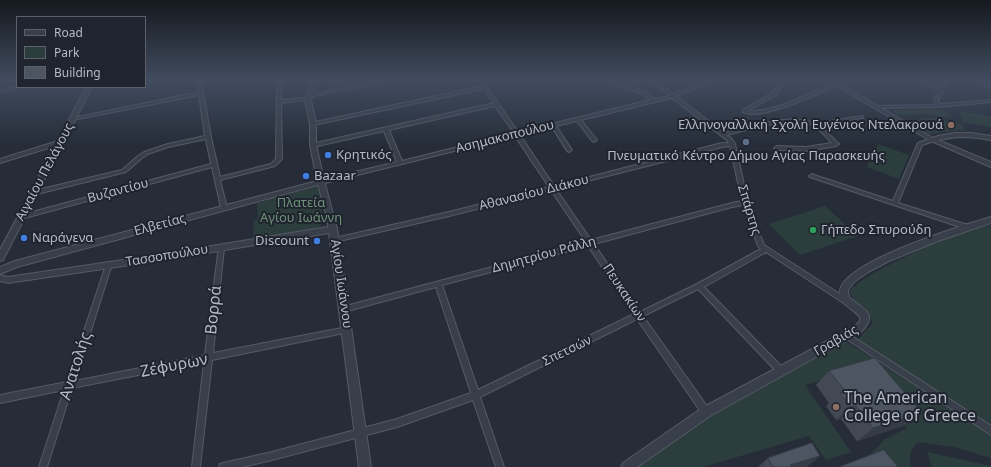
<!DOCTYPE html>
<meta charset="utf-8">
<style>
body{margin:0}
#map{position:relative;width:991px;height:467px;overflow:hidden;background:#262d39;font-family:"Noto Sans",sans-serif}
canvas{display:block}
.legend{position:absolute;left:16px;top:16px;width:130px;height:72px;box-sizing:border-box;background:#1f242f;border:1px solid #5b606b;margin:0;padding:5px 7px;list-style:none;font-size:12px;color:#b5bbc5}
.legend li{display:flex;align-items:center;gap:8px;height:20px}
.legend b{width:20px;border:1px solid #5b606b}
</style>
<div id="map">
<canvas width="991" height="467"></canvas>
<ul class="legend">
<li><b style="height:5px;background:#393f4a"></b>Road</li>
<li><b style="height:11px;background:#2c3d3e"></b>Park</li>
<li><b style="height:11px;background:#4d5562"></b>Building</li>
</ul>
</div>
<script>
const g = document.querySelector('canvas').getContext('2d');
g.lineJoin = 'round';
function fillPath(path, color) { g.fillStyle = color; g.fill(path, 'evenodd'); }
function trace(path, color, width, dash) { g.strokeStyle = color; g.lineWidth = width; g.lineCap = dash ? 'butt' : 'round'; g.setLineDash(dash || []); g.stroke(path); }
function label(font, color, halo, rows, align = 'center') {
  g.font = font + ' "Noto Sans",sans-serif'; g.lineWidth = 4; g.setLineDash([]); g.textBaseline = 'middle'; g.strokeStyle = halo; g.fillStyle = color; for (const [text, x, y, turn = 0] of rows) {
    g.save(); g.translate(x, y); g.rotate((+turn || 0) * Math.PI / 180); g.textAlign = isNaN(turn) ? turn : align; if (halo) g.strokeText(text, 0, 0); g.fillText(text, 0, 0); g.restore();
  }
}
fillPath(new Path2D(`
 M 926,109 L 944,110 L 951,118 L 926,114 L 897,115 L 892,110 Z
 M 959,111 L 991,116 L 991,127 L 963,122 Z
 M 933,118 L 962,124 L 965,131 L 959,130 L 928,134 L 911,122 L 921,119 Z
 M 878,144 L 909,155 L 899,179 L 867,167 Z
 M 317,187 L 324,222 L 318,228 L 253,238 L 254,220 L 258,219 L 257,203 L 282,196 L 278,207 L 283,196 Z
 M 825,206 L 858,236 L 800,255 L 769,224 Z
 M 991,225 L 991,427 L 859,341 L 859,338 L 873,323 L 865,307 L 854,300 L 850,291 C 863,274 928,246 950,237 C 963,232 977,229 991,225 Z
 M 845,341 L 991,434 L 991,458 L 954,447 L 918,442 C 910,450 908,456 911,467 L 881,467 L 871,454 L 885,439 L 907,428 L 860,368 L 805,385 L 851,452 L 826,460 L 809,436 L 703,467 L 633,467 L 709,416 Z
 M 927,452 L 991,466 L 991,467 L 932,467 Z`), '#2c3d3e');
const minor = new Path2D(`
 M 197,81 L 201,81 L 211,137 L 220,177 L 271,164 L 276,159 L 277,81 L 281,81 L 281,100 L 303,98 L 314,94 L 377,81 L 385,81 L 383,82 L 315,96 L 304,100 L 281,103 L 282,159 L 275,166 L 220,180 L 227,208 L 226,209 L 224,210 L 221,208 L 212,167 L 21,219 L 19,218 L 18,217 L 19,216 L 21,215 L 211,164 L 206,139 L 168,147 L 148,154 L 142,158 L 126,172 L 33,195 L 30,193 L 33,191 L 122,170 L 138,156 L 144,152 L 168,144 L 205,136 L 199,95 L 73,120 L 71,119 L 73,118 L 199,92 Z
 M 479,81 L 483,81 L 518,132 L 650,100 L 642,94 L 609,82 L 609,81 L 615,81 L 646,92 L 655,99 L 669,96 L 651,81 L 656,81 L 673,94 L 708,81 L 713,81 L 713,82 L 676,96 L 724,133 L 758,124 L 783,120 L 795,119 L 806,121 L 816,123 L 863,116 L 863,118 L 861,118 L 820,126 L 839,144 L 836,146 L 806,151 L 777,150 L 774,148 L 777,146 L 806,147 L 832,143 C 827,138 820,129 814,126 C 796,115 747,130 727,135 L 732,139 L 735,144 L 748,203 L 764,245 L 849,300 L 850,302 L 849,304 L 847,305 L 845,304 L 766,252 L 704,287 L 784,369 L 785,371 L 784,373 L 781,374 L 778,373 L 698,289 L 643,316 L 709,409 L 710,412 L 709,415 L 706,416 L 703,415 L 637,319 L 480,397 L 504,467 L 496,467 L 473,400 L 397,427 L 272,460 L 242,467 L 219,467 L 220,464 L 223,463 L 272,452 L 397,419 L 471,393 L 436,287 L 344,312 L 342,311 L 341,309 L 342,307 L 586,242 L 551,190 L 449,216 L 335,242 L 333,242 L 332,240 L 333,238 L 335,238 L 449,212 L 549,187 L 515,136 L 321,184 L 319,183 L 318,182 L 319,181 L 321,180 L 397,162 L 384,131 L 313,147 L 311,146 L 311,144 L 494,103 L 484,89 L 313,125 L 311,125 L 311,123 L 482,86 ZM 672,98 L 728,141 L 728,143 L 722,143 L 554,186 L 520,135 L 552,127 L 567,151 L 569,152 L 572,150 L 556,126 L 577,121 L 592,141 L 594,142 L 597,140 L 581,120 ZM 495,106 L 514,133 L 402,161 L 389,130 ZM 730,146 L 742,201 L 732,203 L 591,240 L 556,189 L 722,147 ZM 743,205 L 758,246 L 761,249 L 697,284 L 640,312 L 594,244 L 732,207 ZM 588,246 L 634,314 L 478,390 L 442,285 Z
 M 780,81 L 784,81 L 776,95 L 749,110 C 769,115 818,90 837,81 L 842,81 C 828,92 770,115 752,114 C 749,114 746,113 743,112 L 743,110 L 772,93 Z
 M 918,81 L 924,81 L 941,87 L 945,81 L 949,81 L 938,100 L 940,104 L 991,100 L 991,102 L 938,107 L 875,108 L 873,107 L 875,106 L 935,105 L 934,100 L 940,90 L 918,82 Z
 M 973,81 L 979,81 L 991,85 L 991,87 L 973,82 Z
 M 17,86 L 17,87 L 19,87 L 19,88 L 0,92 L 0,90 Z
 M 955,133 L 971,133 L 991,136 L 991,140 C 965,135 947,136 922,145 L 898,203 L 968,225 L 969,227 L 968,229 L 966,229 L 810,177 L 809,176 L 812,174 L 814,175 L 893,201 L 918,143 L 938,136 Z
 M 219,246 L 223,246 L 224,248 L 213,353 L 347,327 L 349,328 L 350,330 L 349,332 L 212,360 L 200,467 L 192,467 L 204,362 L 72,388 L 47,467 L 39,467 L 64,390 L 0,403 L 0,395 L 67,382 L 107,262 L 111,262 L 112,264 L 75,381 L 205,355 Z
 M 847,333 L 991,426 L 991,435 L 845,338 L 843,336 L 845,334 Z`);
const tertiary = new Path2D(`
 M 313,81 L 319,81 L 311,100 L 316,124 L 316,145 L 325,184 L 337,229 L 371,467 L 359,467 L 329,233 L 150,262 L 8,283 L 0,281 L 0,275 L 8,277 L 150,256 L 328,227 L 327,218 L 318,185 L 17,267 L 0,274 L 0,267 L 15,261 L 317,181 L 310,145 L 310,124 L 305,100 Z
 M 828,81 L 835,81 L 933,138 L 991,162 L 991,167 L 929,140 Z
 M 86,87 L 92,87 L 4,258 L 3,260 L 0,261 L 0,250 L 55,146 L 0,163 L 0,159 L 58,141 Z
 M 991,217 L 991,223 L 938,241 L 889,261 L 868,272 L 854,282 L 848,290 L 849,297 C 862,309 880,313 861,332 L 710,416 L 637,467 L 621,467 L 623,463 L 702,408 L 855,326 L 860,321 L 860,317 C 854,309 842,306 840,295 C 833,264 967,224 991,217 Z`);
trace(minor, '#555a65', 2);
trace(tertiary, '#555a65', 2);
fillPath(minor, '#393f4a');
fillPath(tertiary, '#393f4a');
fillPath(new Path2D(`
 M 829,371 L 922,413 L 903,426 L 857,441 L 841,419 L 836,420 L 826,406 L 829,403 L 816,385 Z
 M 820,456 L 806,467 L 758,467 L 768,458 Z`), '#424954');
fillPath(new Path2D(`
 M 327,81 L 351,81 L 351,84 L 329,89 Z
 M 856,406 L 841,419 L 836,420 L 851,407 Z
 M 922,413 L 903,426 L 857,441 L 873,428 Z
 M 820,456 L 806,467 L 789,467 L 790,465 Z`), '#363c45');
const building = new Path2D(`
 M 875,358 L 922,413 L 873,428 L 856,406 L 851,407 L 840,393 L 845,391 L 829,371 Z
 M 812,443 L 820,456 L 790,465 L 791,467 L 773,467 L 768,458 Z
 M 884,450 L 898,467 L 839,467 Z`);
fillPath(building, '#4d5562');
trace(building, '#363c45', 1);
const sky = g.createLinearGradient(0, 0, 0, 146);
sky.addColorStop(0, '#15191f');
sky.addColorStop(0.55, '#414c5f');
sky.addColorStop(1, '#414c5f00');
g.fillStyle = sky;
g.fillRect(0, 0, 991, 146);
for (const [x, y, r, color] of [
 [951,125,4,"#8d6e63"],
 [746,142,4,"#5c6f8a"],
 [328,155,4,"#3f7fe0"],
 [306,176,4,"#3f7fe0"],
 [813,230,4,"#2e9e5b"],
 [24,238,4,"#3f7fe0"],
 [317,241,4,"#3f7fe0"],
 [836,407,4,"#8d6e63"]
]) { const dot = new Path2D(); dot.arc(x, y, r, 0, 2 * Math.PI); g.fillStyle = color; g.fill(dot); trace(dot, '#1f242f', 1.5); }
label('13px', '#b5bbc5', '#1f242f', [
 ["Ελληνογαλλική Σχολή Ευγένιος Ντελακρουά",943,125,"right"],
 ["Κρητικός",336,155],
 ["Πνευματικό Κέντρο Δήμου Αγίας Παρασκευής",746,156,"center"],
 ["Bazaar",314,176],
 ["Γήπεδο Σπυρούδη",821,230],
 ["Ναράγενα",32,238],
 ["Discount",309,241,"right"]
], 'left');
label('13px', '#b5bbc5', '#1f242f', [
 ["Ασημακοπούλου",505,137,-14],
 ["Αιγαίου Πελάγους",45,172,-62],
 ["Βυζαντίου",118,191,-15],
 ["Αθανασίου Διάκου",534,193,-14],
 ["Σπάρτης",749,210,73],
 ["Ελβετίας",160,225,-15],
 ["Δημητρίου Ράλλη",544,255,-15],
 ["Τασσοπούλου",167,256,-9],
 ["Αγίου Ιωάννου",341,284,82],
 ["Πευκακίων",624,293,56],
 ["Γραβιάς",836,341,-30],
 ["Σπετσών",567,351,-26]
]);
label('13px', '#6f9379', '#1f242f', [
 ["Πλατεία",301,203],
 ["Αγίου Ιωάννη",301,218]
]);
label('16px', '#b5bbc5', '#1f242f', [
 ["Βορρά",214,310,-84],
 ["Ανατολής",76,366,-72],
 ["Ζέφυρων",174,366,-11]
]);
label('16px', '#b5bbc5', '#1f242f', [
 ["The American",844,398],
 ["College of Greece",844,416]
], 'left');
</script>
